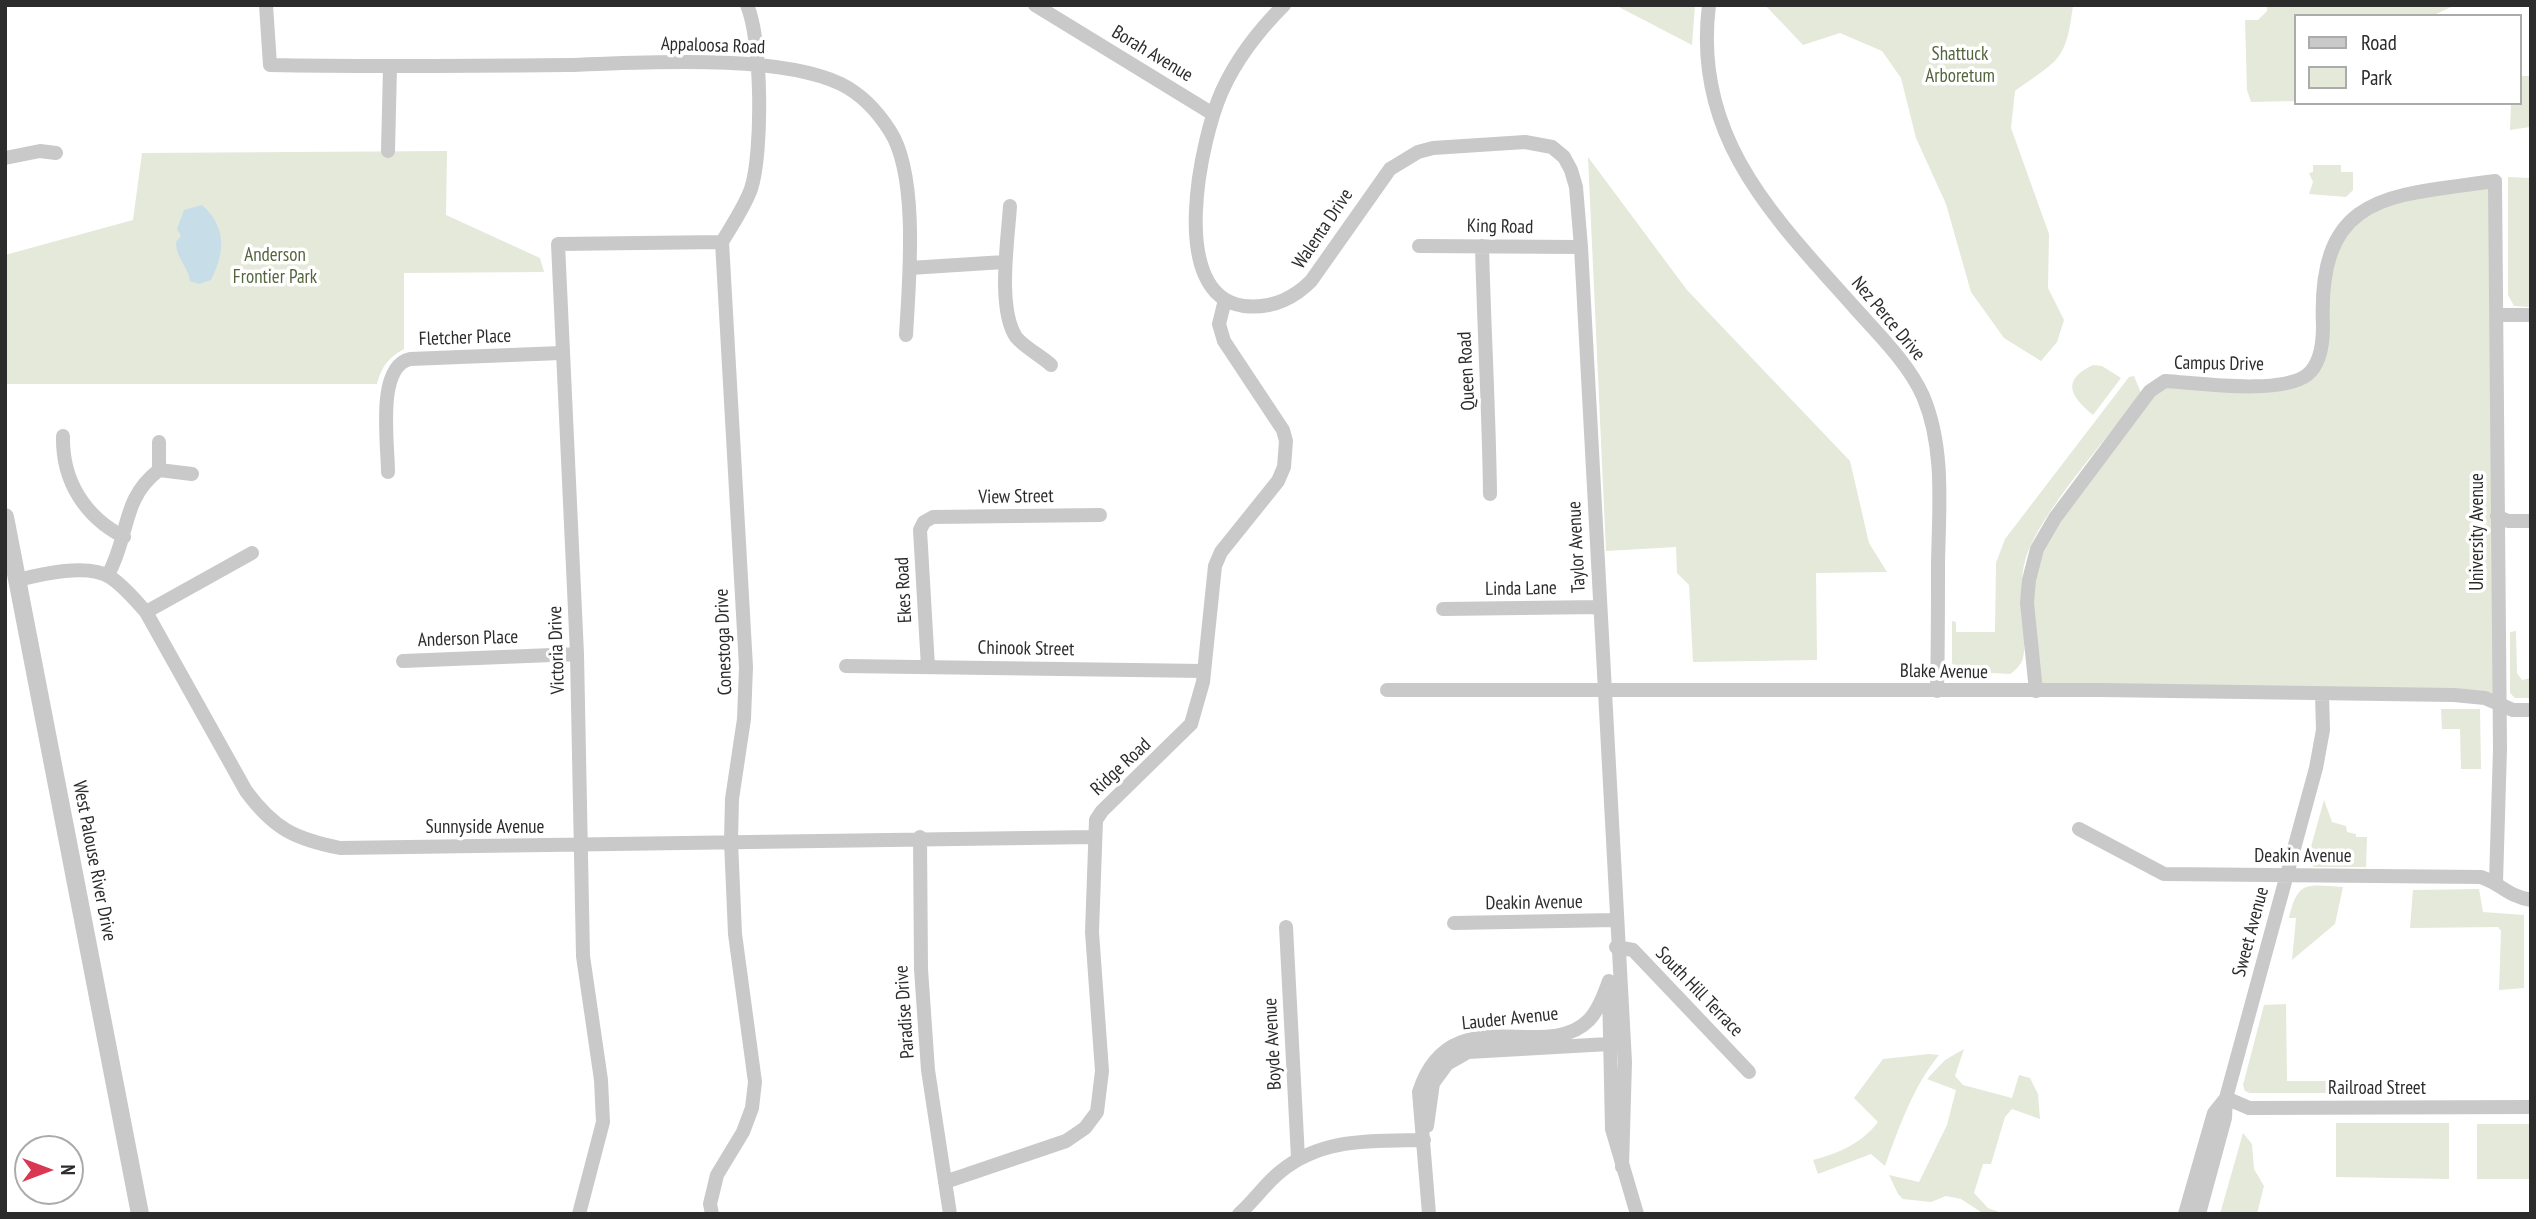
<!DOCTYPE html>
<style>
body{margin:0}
#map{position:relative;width:2536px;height:1219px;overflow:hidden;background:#fff;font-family:"PT Sans Narrow",sans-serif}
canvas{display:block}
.frame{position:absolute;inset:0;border:7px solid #2c2c2c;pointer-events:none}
.legend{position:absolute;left:2294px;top:14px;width:228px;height:91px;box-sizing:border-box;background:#fff;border:2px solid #ababab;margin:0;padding:9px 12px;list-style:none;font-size:21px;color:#2c2c2c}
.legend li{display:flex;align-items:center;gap:14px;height:35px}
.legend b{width:35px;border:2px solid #ababab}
.north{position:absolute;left:14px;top:1135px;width:70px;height:70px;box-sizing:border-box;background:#fff;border:2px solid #ababab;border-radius:50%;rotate:90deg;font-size:19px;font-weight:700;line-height:28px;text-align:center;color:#2c2c2c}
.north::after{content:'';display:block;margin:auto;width:24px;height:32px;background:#da3852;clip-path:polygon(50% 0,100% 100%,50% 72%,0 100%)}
</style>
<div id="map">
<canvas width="2536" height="1219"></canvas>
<div class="frame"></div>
<ul class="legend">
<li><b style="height:9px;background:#c9c9c9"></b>Road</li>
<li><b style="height:19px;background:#e4e9da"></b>Park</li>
</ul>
<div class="north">N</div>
</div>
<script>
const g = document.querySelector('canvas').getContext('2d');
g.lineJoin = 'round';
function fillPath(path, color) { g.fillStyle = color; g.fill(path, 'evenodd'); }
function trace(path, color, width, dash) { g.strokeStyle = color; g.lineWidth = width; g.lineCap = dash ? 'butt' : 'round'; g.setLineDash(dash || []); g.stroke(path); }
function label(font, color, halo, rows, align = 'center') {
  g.font = font + ' "PT Sans Narrow",sans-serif'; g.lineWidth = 7; g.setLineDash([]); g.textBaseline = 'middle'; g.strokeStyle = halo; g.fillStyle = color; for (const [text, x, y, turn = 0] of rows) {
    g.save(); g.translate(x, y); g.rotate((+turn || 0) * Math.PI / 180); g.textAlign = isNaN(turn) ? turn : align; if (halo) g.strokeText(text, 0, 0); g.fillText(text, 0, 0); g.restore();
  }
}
fillPath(new Path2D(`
 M 1615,5 L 1695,5 L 1692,45 Z
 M 1765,5 L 2073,5 C 2066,62 2059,59 2015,91 L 2011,128 L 2049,234 L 2048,288 L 2064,320 L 2057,342 L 2041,361 L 2004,338 L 1971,292 L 1946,204 L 1916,138 L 1901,78 L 1882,51 L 1840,33 L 1803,45 Z
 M 2267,5 L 2487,5 L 2487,7 L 2451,7 L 2432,16 L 2296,16 L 2296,101 L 2251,102 L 2247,90 L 2245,20 L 2258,20 L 2267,11 Z
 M 2520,76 L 2531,76 L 2530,127 L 2510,130 L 2511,103 L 2520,103 Z
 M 447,151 L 446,215 L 540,258 L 544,272 L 404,273 L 404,349 C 388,358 382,366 377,384 L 5,384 L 5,255 L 133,220 L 142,153 Z
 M 1588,157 L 1687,290 L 1850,461 L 1869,543 L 1887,572 L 1816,573 L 1817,660 L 1693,662 L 1689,585 L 1677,573 L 1676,547 L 1606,551 Z
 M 2313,165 L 2341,165 L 2341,172 L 2353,172 L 2353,190 L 2346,197 L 2309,194 L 2313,182 L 2309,173 L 2313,172 Z
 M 2508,177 L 2531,178 L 2529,307 L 2514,306 L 2508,295 Z
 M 2495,181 L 2499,705 L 2484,698 L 2036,691 L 2027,603 L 2037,549 L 2165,381 L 2294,381 L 2320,357 L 2335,240 L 2382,200 Z
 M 2093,365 L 2102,366 L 2121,378 L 2093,415 C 2070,396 2061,380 2093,365 Z
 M 2134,376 L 2141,393 C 2110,436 2038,514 2025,561 C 2016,595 2030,628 2023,658 C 2021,665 2016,670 2010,674 L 1958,671 L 1952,663 L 1952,621 L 1956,622 L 1956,632 L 1995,632 L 1996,563 L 2005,539 L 2129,377 Z
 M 2516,631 L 2517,673 L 2522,680 L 2531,678 L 2531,698 L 2515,698 L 2510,693 L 2510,632 Z
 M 2441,709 L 2480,709 L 2481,769 L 2461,769 L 2460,729 L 2442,729 Z
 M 2324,800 L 2332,822 L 2346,826 L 2347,832 L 2356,834 L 2356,837 L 2367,837 L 2366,867 L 2314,867 L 2307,861 Z
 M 2343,887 L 2335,924 L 2292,960 L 2296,918 L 2289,918 C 2298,880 2306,885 2343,887 Z
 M 2479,889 L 2483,912 L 2524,915 L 2524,988 L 2499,990 L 2501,931 L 2498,927 L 2410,928 L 2413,890 Z
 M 2286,1004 L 2287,1081 L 2351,1081 L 2352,1093 L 2250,1093 L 2245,1091 L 2243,1085 L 2264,1005 Z
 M 1964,1049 L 1955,1076 L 1963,1085 L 2012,1098 L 2019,1075 L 2030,1078 L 2038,1094 L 2040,1119 L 2012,1109 L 2005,1117 L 1991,1164 L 1983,1164 L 1974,1193 L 1988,1208 L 2004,1214 L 1984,1214 L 1961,1199 L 1946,1196 L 1931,1202 L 1903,1199 L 1898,1194 L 1889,1175 L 1919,1182 L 1947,1125 L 1956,1090 L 1927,1079 L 1945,1060 Z
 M 1929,1054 L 1939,1055 C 1913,1087 1899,1127 1885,1166 L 1871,1154 L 1818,1174 L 1813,1160 C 1839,1153 1861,1144 1878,1122 L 1854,1098 L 1883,1059 Z
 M 2336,1123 L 2449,1123 L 2449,1179 L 2336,1177 Z
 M 2477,1124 L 2531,1124 L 2531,1179 L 2477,1179 Z
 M 2243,1133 L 2252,1144 L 2254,1169 L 2264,1186 L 2257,1214 L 2220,1214 Z`), '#e4e9da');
fillPath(new Path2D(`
 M 202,205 C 227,227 225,253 211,280 L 199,284 L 190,281 C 188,266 176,259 176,242 L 181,236 L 177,229 L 184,210 Z`), '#c7dee8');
trace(new Path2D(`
 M 266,5 L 270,65 C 369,67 468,66 567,65 C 640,63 776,53 841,84 C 861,94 878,112 890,131 C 919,176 909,282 906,335
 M 1035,5 L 1213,114
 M 1284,5 C 1260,29 1236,60 1222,91 C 1201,138 1166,296 1244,306 C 1271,309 1292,300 1311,281 L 1390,169 L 1418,152 L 1433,148 L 1525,142 L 1552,147 L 1564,157 L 1571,170 L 1576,187 L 1581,247 L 1625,1062 L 1622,1167
 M 1709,5 C 1692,138 1775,218 1855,308 C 1879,335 1908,363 1923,396 C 1945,448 1939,508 1938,563 C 1938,606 1938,648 1937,691
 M 388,151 L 390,67
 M 5,158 L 40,151 L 56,153
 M 1010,206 C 1008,239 997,308 1016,337 C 1024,347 1041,356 1051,365
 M 1419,246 L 1581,247
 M 1482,246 C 1484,329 1489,411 1490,494
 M 910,268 L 1004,262
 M 2498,315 L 2531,315
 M 63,436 C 62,481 85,517 124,537
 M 159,442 L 159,470
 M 388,472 C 388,443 376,367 410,359 L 561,353
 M 2497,516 L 2508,521 L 2531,521
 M 108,575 C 130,535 121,499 159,470 L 192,474
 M 18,580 C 42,574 88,563 110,577 C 124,586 135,600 146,612 L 246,791 C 274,829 295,839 340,848 L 1094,837
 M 1443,609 L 1600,607
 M 146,612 L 252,553
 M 403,661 L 577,654
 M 846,666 L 1204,671
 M 928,667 L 920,530 L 924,522 L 933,517 L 1100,515
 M 1387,690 L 2101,690 L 2454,695 L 2485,698 L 2513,710 L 2531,710
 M 2036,691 L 2027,603 L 2029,580 L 2037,549 L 2055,518 L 2150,391 L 2165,381 C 2199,383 2280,395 2307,375 C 2321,364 2323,343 2323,326 C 2317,192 2389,196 2495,181 L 2500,749 L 2496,882
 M 2079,829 L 2164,874 L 2481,877 C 2502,884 2507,896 2531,900
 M 920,837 L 921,969 L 928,1070 L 950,1214
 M 1454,923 L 1615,920
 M 1286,927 L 1298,1158
 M 1616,947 L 1633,950 L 1749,1072
 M 1609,989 L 1612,1129 L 1637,1214
 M 2226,1098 L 2249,1108 L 2531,1107
 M 1427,1126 L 1433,1083 L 1447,1064 L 1468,1052 L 1609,1044
 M 945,1182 L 1066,1141 L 1085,1128 L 1097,1112 L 1102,1071 L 1092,932 L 1096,820 L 1102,811 L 1191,724 L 1203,682 L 1215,566 L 1221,552 L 1278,481 L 1284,467 L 1286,441 L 1283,430 L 1224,341 L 1219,324 L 1225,300
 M 579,1214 L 603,1122 L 601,1080 L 583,956 L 577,654 L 558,244 L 722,242
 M 712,1214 L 710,1204 L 717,1175 L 743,1132 L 752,1108 L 755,1082 L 735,934 L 731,841 L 732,799 L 744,719 L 746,667 L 722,242 C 732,225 744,208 751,189 C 763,152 762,40 747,5
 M 1239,1214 C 1254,1201 1265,1184 1280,1172 C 1322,1137 1374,1141 1424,1140
 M 1429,1214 L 1419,1092 C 1450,995 1545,1065 1589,1020 C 1599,1009 1604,994 1609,981
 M 2185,1214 L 2214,1113 L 2226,1098
 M 2199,1214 L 2225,1118 L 2226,1098 L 2316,768 L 2323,730 L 2322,694`), '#c9c9c9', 14);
trace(new Path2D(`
 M 5,517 L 140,1214`), '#c9c9c9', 18);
label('19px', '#2c2c2c', '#fff', [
 ["Appaloosa Road",713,46,2],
 ["Borah Avenue",1152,54,31],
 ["King Road",1500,227,1],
 ["Walenta Drive",1323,229,-56],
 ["Nez Perce Drive",1888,319,50],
 ["Fletcher Place",465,338,-2],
 ["Campus Drive",2219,364,1],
 ["Queen Road",1467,371,-93],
 ["View Street",1016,497,-1],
 ["University Avenue",2478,532,-90],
 ["Taylor Avenue",1577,547,-93],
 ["Linda Lane",1521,589,-1],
 ["Ekes Road",904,590,-93],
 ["Anderson Place",468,639,-2],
 ["Conestoga Drive",724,642,-92],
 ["Chinook Street",1026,649,1],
 ["Victoria Drive",557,650,-92],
 ["Blake Avenue",1944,672,1],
 ["Ridge Road",1121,767,-43],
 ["Sunnyside Avenue",485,828],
 ["Deakin Avenue",2303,857],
 ["West Palouse River Drive",94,861,79],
 ["Deakin Avenue",1534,903,-1],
 ["Sweet Avenue",2251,932,-75],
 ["South Hill Terrace",1699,992,46],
 ["Paradise Drive",905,1012,-94],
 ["Lauder Avenue",1510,1019,-6],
 ["Boyde Avenue",1273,1044,-93],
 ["Railroad Street",2377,1089]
]);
label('19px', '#53653d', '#fff', [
 ["Shattuck",1960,55],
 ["Arboretum",1960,77],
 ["Anderson",275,256],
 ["Frontier Park",275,278]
]);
</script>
